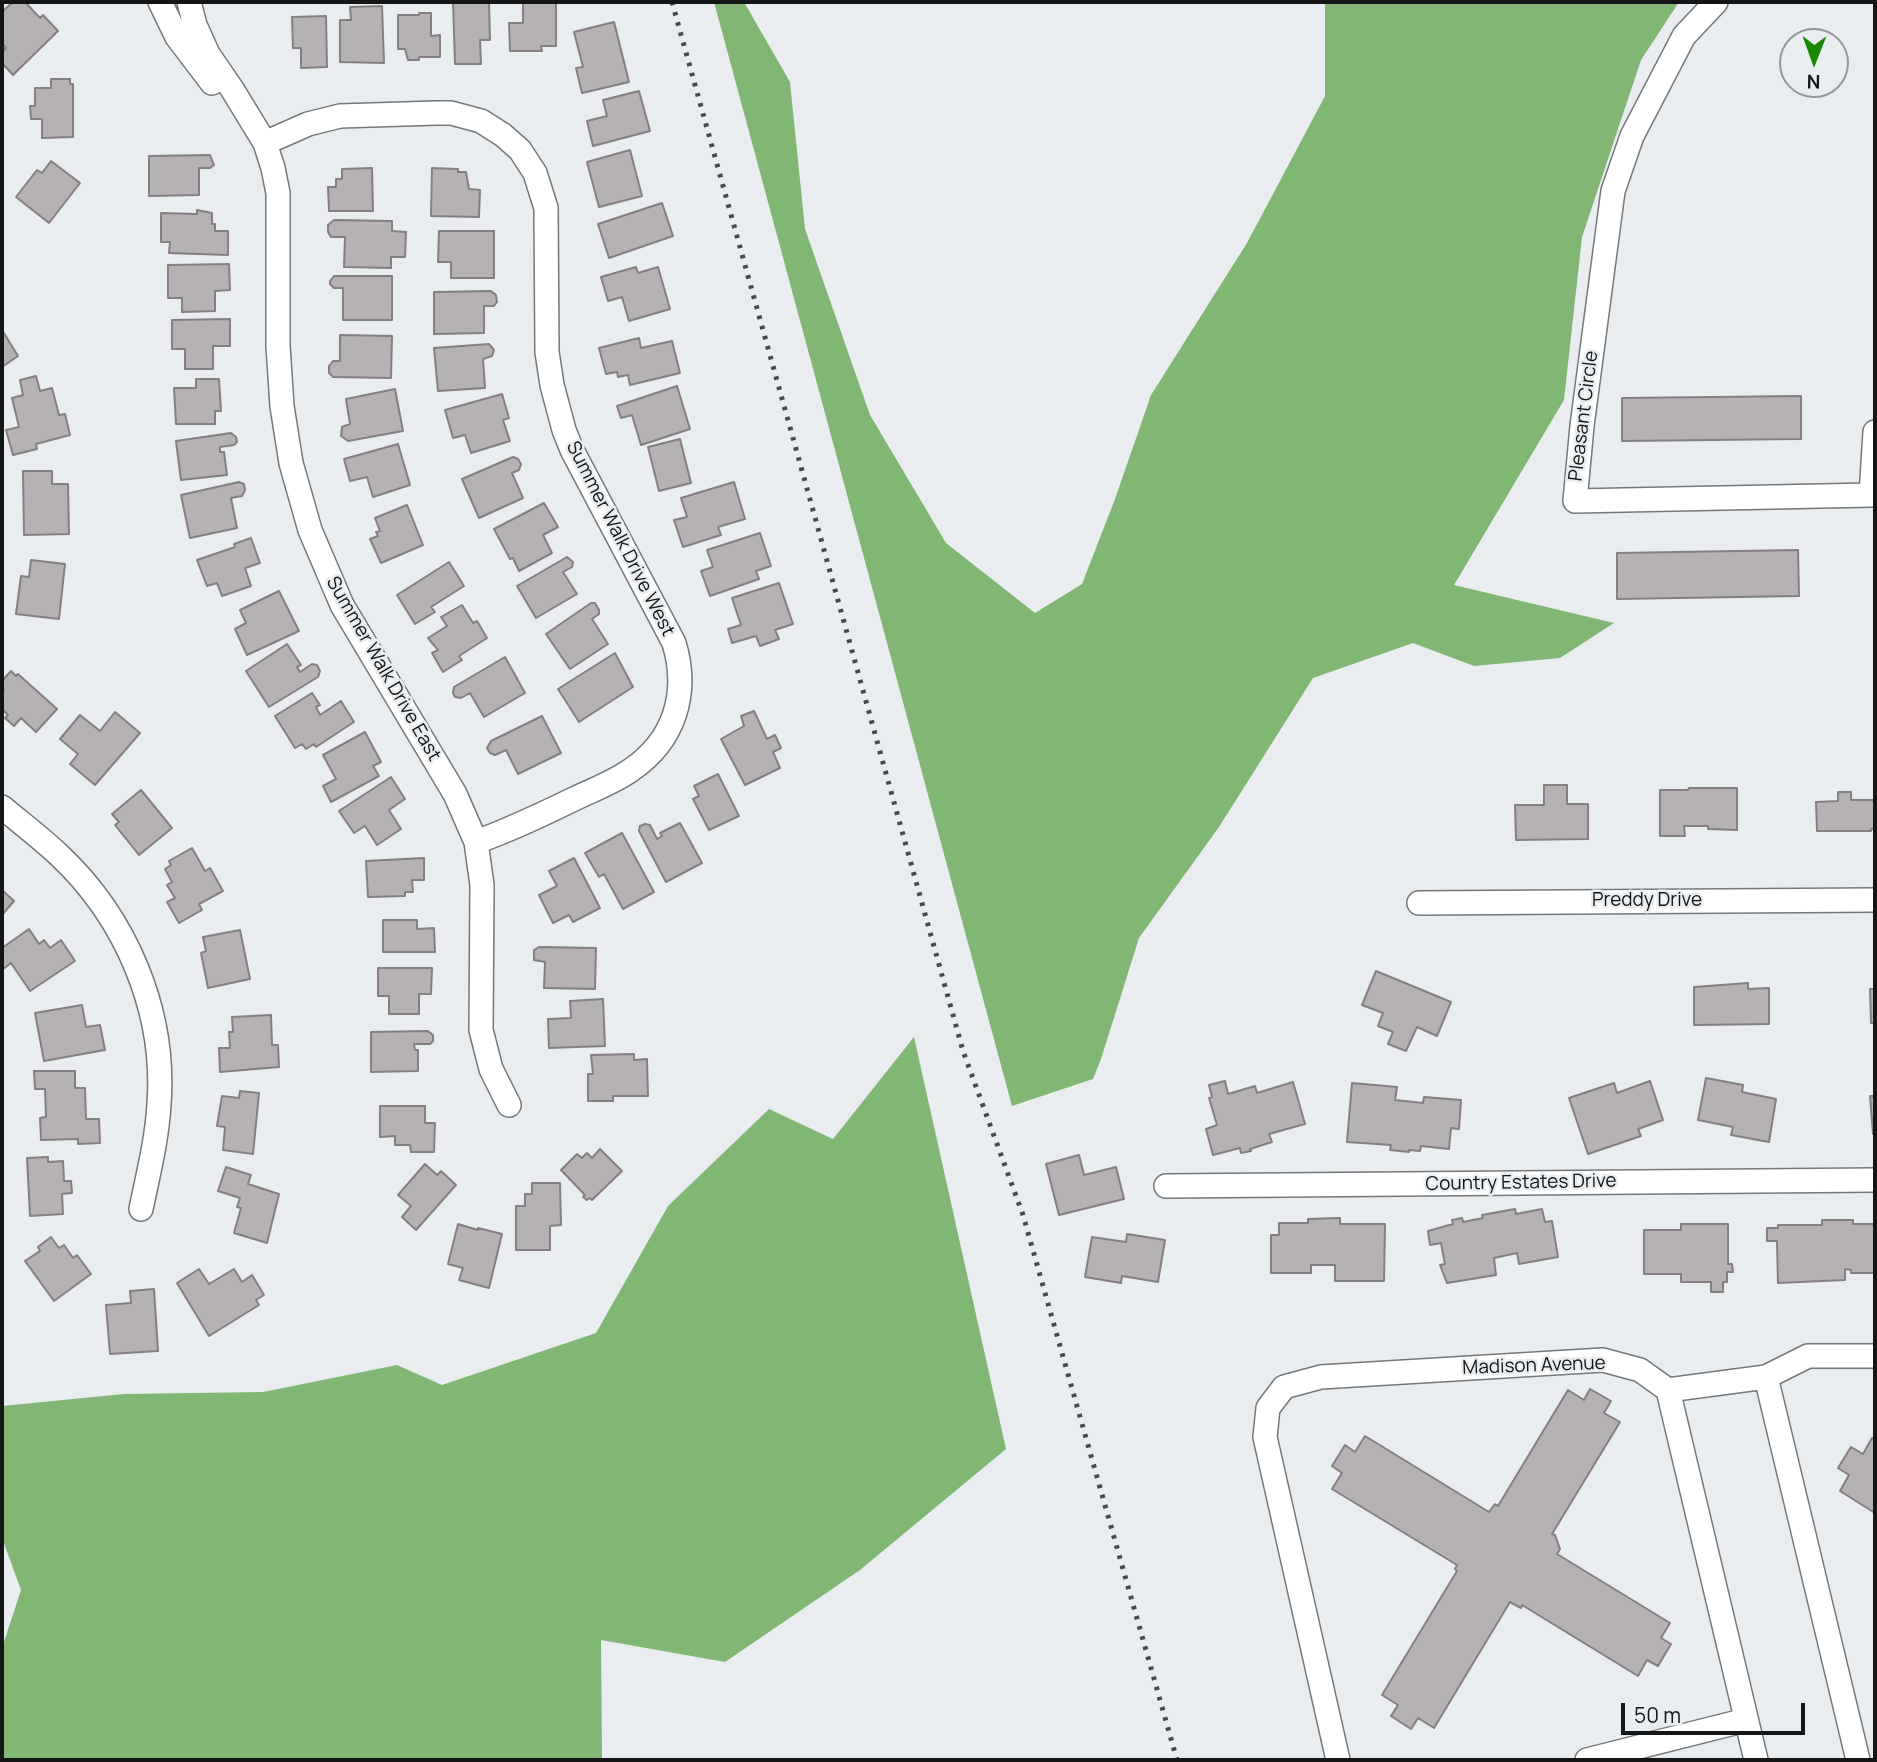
<!DOCTYPE html>
<style>
body{margin:0}
#map{position:relative;width:1877px;height:1762px;overflow:hidden;background:#e9edf0;font-family:Manrope,sans-serif}
canvas{display:block}
.frame{position:absolute;inset:0;border:4px solid #131516;pointer-events:none}
.north{position:absolute;left:1779px;top:28px;width:70px;height:70px;box-sizing:border-box;background:#e9edf0;border:2px solid #939799;border-radius:50%;rotate:181deg;font-size:19px;font-weight:700;line-height:28px;text-align:center;color:#131516}
.north::after{content:'';display:block;margin:auto;width:24px;height:32px;background:#178700;clip-path:polygon(50% 0,100% 100%,50% 72%,0 100%)}
.scale{position:absolute;left:1621px;top:1703px;width:184px;height:32px;box-sizing:border-box;border:4px solid #131516;border-top:0;padding-left:9px;font-size:21px;line-height:24px;white-space:nowrap;color:#131516;-webkit-text-stroke:5px #e9edf0;paint-order:stroke}
</style>
<div id="map">
<canvas width="1877" height="1762"></canvas>
<div class="frame"></div>
<div class="north">N</div>
<div class="scale">50 m</div>
</div>
<script>
const g = document.querySelector('canvas').getContext('2d');
g.lineJoin = 'round';
function fillPath(path, color) { g.fillStyle = color; g.fill(path, 'evenodd'); }
function trace(path, color, width, dash) { g.strokeStyle = color; g.lineWidth = width; g.lineCap = dash ? 'butt' : 'round'; g.setLineDash(dash || []); g.stroke(path); }
function label(font, color, halo, rows, align = 'center') {
  g.font = font + ' Manrope,sans-serif'; g.lineWidth = 5; g.setLineDash([]); g.textBaseline = 'middle'; g.strokeStyle = halo; g.fillStyle = color; for (const [text, x, y, turn = 0] of rows) {
    g.save(); g.translate(x, y); g.rotate((+turn || 0) * Math.PI / 180); g.textAlign = isNaN(turn) ? turn : align; if (halo) g.strokeText(text, 0, 0); g.fillText(text, 0, 0); g.restore();
  }
}
fillPath(new Path2D(`
 M 714,2 L 744,2 L 790,82 L 805,229 L 870,415 L 946,543 L 1035,613 L 1082,584 L 1115,499 L 1151,395 L 1247,243 L 1325,96 L 1325,2 L 1679,2 L 1641,60 L 1582,237 L 1564,400 L 1454,585 L 1614,623 L 1560,658 L 1474,666 L 1413,643 L 1313,678 L 1219,827 L 1139,938 L 1101,1059 L 1093,1079 L 1012,1106 Z
 M 914,1037 L 1006,1449 L 860,1570 L 725,1662 L 601,1640 L 602,1760 L 2,1760 L 2,1648 L 21,1590 L 2,1538 L 2,1406 L 124,1394 L 263,1392 L 397,1365 L 442,1385 L 596,1333 L 668,1206 L 769,1109 L 833,1139 Z`), '#82b675');
const building = new Path2D(`
 M 13,2 L 25,2 L 40,18 L 43,15 L 58,31 L 13,75 L 2,63 L 2,52 L 6,48 L 2,43 L 2,12 Z
 M 453,2 L 489,2 L 490,40 L 480,40 L 481,64 L 455,64 Z
 M 523,2 L 556,2 L 556,46 L 541,46 L 542,51 L 510,51 L 509,23 L 523,23 Z
 M 382,6 L 384,63 L 340,62 L 340,20 L 351,20 L 350,7 Z
 M 419,13 L 431,13 L 431,36 L 440,35 L 440,57 L 419,57 L 419,60 L 408,60 L 405,49 L 398,49 L 398,15 L 419,15 Z
 M 326,16 L 327,67 L 301,68 L 301,48 L 293,48 L 292,17 Z
 M 614,22 L 629,82 L 582,93 L 576,68 L 583,67 L 574,32 Z
 M 51,79 L 70,79 L 70,84 L 73,84 L 73,137 L 42,138 L 42,119 L 31,119 L 30,106 L 35,106 L 35,88 L 51,88 Z
 M 639,91 L 650,131 L 593,146 L 587,121 L 607,116 L 603,100 Z
 M 630,150 L 642,196 L 599,207 L 587,162 Z
 M 210,155 L 214,165 L 210,168 L 199,168 L 199,195 L 149,196 L 149,156 Z
 M 51,161 L 80,183 L 49,223 L 16,197 L 37,170 L 42,173 Z
 M 372,168 L 373,211 L 329,211 L 328,187 L 336,187 L 336,179 L 342,179 L 342,169 Z
 M 432,168 L 458,169 L 458,172 L 466,172 L 469,189 L 480,190 L 479,217 L 431,216 Z
 M 662,203 L 673,236 L 609,258 L 598,224 Z
 M 197,210 L 212,213 L 212,224 L 215,224 L 215,231 L 228,231 L 228,255 L 169,253 L 170,242 L 161,242 L 161,213 L 197,214 Z
 M 334,220 L 392,221 L 392,231 L 406,232 L 405,257 L 391,257 L 391,268 L 344,267 L 345,237 L 331,237 L 328,232 L 328,225 Z
 M 439,231 L 494,231 L 494,278 L 451,278 L 451,262 L 438,262 Z
 M 229,264 L 230,290 L 215,291 L 215,311 L 182,312 L 182,298 L 168,298 L 168,265 Z
 M 636,267 L 638,273 L 658,267 L 670,309 L 629,321 L 622,297 L 608,301 L 601,277 Z
 M 334,276 L 392,276 L 392,320 L 343,320 L 343,288 L 334,288 L 330,284 L 330,281 Z
 M 491,291 L 496,295 L 497,302 L 494,306 L 484,306 L 484,333 L 434,334 L 434,292 Z
 M 230,319 L 230,346 L 213,346 L 213,369 L 185,369 L 185,349 L 172,349 L 172,320 Z
 M 2,330 L 18,356 L 2,367 Z
 M 340,335 L 392,336 L 391,378 L 333,377 L 329,373 L 329,366 L 333,361 L 340,361 Z
 M 639,338 L 641,348 L 672,341 L 680,373 L 630,385 L 628,375 L 618,377 L 617,372 L 606,374 L 599,348 Z
 M 489,344 L 494,350 L 492,356 L 483,359 L 485,388 L 438,391 L 434,348 Z
 M 36,376 L 40,391 L 52,388 L 59,415 L 65,414 L 70,435 L 36,444 L 37,449 L 13,455 L 6,430 L 19,427 L 12,398 L 23,395 L 20,380 Z
 M 196,379 L 219,379 L 221,411 L 215,411 L 215,424 L 176,424 L 174,388 L 196,388 Z
 M 677,386 L 690,429 L 641,445 L 632,415 L 621,418 L 617,406 Z
 M 395,389 L 403,431 L 348,441 L 341,436 L 342,427 L 350,424 L 346,399 Z
 M 502,394 L 509,418 L 503,420 L 510,441 L 471,453 L 465,435 L 453,438 L 445,410 Z
 M 1801,396 L 1801,439 L 1622,441 L 1622,398 Z
 M 231,433 L 236,437 L 237,442 L 234,445 L 220,447 L 220,452 L 224,452 L 227,475 L 181,480 L 176,441 Z
 M 680,439 L 691,483 L 659,491 L 648,447 Z
 M 398,444 L 410,485 L 373,497 L 367,477 L 350,481 L 344,459 Z
 M 513,457 L 518,459 L 521,464 L 519,470 L 512,473 L 523,498 L 479,518 L 462,479 Z
 M 23,471 L 52,471 L 52,484 L 68,484 L 69,534 L 24,535 Z
 M 239,482 L 244,484 L 245,490 L 242,496 L 231,498 L 237,528 L 190,538 L 181,495 Z
 M 734,482 L 745,519 L 718,527 L 721,535 L 683,547 L 674,520 L 687,517 L 681,498 Z
 M 544,503 L 558,527 L 543,535 L 552,553 L 519,571 L 513,558 L 510,559 L 494,529 Z
 M 407,505 L 423,545 L 381,563 L 370,539 L 378,536 L 376,532 L 380,531 L 375,518 Z
 M 760,533 L 771,566 L 756,571 L 759,579 L 710,596 L 701,571 L 713,567 L 707,550 Z
 M 251,538 L 260,563 L 245,568 L 251,586 L 222,596 L 217,583 L 207,586 L 197,560 L 235,547 L 234,544 Z
 M 1798,550 L 1799,596 L 1617,599 L 1617,553 Z
 M 567,557 L 573,562 L 572,567 L 563,572 L 577,594 L 536,618 L 517,586 Z
 M 31,560 L 65,564 L 59,619 L 16,614 L 21,576 L 29,577 Z
 M 449,562 L 464,586 L 431,607 L 435,612 L 415,624 L 397,595 Z
 M 779,583 L 793,624 L 775,630 L 779,639 L 760,646 L 756,636 L 732,643 L 728,629 L 741,625 L 732,598 Z
 M 279,591 L 299,631 L 247,655 L 235,629 L 246,623 L 240,610 Z
 M 591,603 L 595,603 L 599,610 L 599,614 L 592,619 L 608,644 L 570,669 L 546,634 Z
 M 462,605 L 473,623 L 477,621 L 487,638 L 459,656 L 462,660 L 443,672 L 432,653 L 438,650 L 428,638 L 447,626 L 441,617 Z
 M 287,644 L 301,665 L 297,667 L 300,672 L 312,664 L 317,665 L 320,671 L 318,677 L 269,707 L 246,671 Z
 M 615,653 L 633,687 L 579,722 L 558,689 Z
 M 505,657 L 525,693 L 484,717 L 470,693 L 461,698 L 455,697 L 453,693 L 454,687 Z
 M 11,671 L 16,676 L 18,674 L 57,709 L 36,732 L 21,718 L 14,726 L 5,718 L 8,715 L 2,709 L 2,693 L 4,690 L 2,688 L 2,681 Z
 M 312,693 L 320,705 L 316,707 L 320,715 L 341,701 L 354,722 L 316,747 L 314,744 L 306,749 L 302,744 L 295,748 L 275,716 Z
 M 754,711 L 767,739 L 775,735 L 781,748 L 773,752 L 780,768 L 745,785 L 721,739 L 744,726 L 741,716 Z
 M 115,712 L 140,733 L 95,785 L 70,764 L 78,754 L 60,739 L 80,715 L 100,731 Z
 M 542,716 L 561,753 L 518,774 L 506,750 L 495,755 L 490,753 L 487,748 L 491,741 Z
 M 365,732 L 381,762 L 373,766 L 379,776 L 331,802 L 323,786 L 336,779 L 323,755 Z
 M 718,774 L 739,816 L 709,830 L 693,799 L 699,796 L 694,786 Z
 M 391,777 L 405,799 L 389,810 L 401,829 L 377,845 L 365,826 L 354,833 L 339,811 Z
 M 1544,785 L 1567,785 L 1567,804 L 1588,804 L 1588,839 L 1516,840 L 1515,805 L 1544,805 Z
 M 1689,788 L 1737,788 L 1737,830 L 1708,829 L 1708,826 L 1684,826 L 1685,836 L 1660,836 L 1660,790 L 1688,790 Z
 M 141,790 L 172,828 L 139,855 L 115,825 L 119,822 L 112,814 Z
 M 1838,792 L 1851,792 L 1851,800 L 1875,800 L 1875,829 L 1871,829 L 1871,831 L 1817,831 L 1816,802 L 1838,801 Z
 M 680,823 L 702,863 L 666,882 L 639,831 L 640,826 L 645,824 L 650,825 L 657,839 L 662,836 L 660,833 Z
 M 622,833 L 654,892 L 623,909 L 604,874 L 599,877 L 585,853 Z
 M 192,848 L 205,871 L 210,868 L 223,891 L 199,904 L 202,910 L 179,923 L 167,902 L 175,898 L 167,885 L 172,882 L 165,869 L 171,865 L 169,861 Z
 M 424,858 L 424,880 L 412,880 L 413,892 L 405,892 L 405,896 L 368,897 L 366,861 Z
 M 574,858 L 600,908 L 573,922 L 569,915 L 553,923 L 539,895 L 557,886 L 549,871 Z
 M 2,890 L 14,901 L 2,915 Z
 M 383,920 L 417,920 L 417,929 L 434,928 L 435,952 L 383,952 Z
 M 29,929 L 39,944 L 44,940 L 50,948 L 61,940 L 75,961 L 30,991 L 11,963 L 2,970 L 2,948 Z
 M 240,930 L 250,979 L 208,988 L 201,953 L 206,951 L 203,937 Z
 M 539,947 L 596,948 L 595,989 L 544,988 L 545,962 L 534,960 L 534,950 Z
 M 378,968 L 432,968 L 431,994 L 419,994 L 419,1014 L 389,1014 L 389,996 L 378,996 Z
 M 1376,971 L 1451,1002 L 1437,1036 L 1417,1027 L 1406,1051 L 1388,1044 L 1393,1032 L 1378,1026 L 1383,1013 L 1362,1005 Z
 M 1748,983 L 1748,989 L 1769,988 L 1769,1024 L 1694,1025 L 1694,987 Z
 M 1870,989 L 1875,989 L 1875,1023 L 1871,1023 Z
 M 603,999 L 605,1046 L 549,1048 L 548,1019 L 571,1018 L 570,1001 Z
 M 82,1005 L 86,1027 L 100,1025 L 105,1050 L 44,1061 L 35,1013 Z
 M 271,1015 L 272,1045 L 278,1045 L 279,1067 L 220,1072 L 219,1048 L 230,1048 L 229,1032 L 233,1032 L 232,1017 Z
 M 428,1031 L 433,1035 L 433,1041 L 430,1044 L 414,1044 L 415,1050 L 418,1050 L 418,1071 L 371,1072 L 371,1032 Z
 M 634,1054 L 634,1060 L 647,1059 L 648,1096 L 613,1096 L 613,1101 L 588,1101 L 588,1074 L 593,1074 L 591,1055 Z
 M 34,1071 L 75,1071 L 75,1088 L 85,1088 L 86,1119 L 99,1119 L 100,1143 L 78,1144 L 78,1139 L 41,1140 L 40,1118 L 46,1117 L 45,1089 L 35,1089 Z
 M 1706,1078 L 1743,1085 L 1742,1092 L 1776,1099 L 1769,1142 L 1731,1135 L 1733,1127 L 1698,1120 Z
 M 1225,1081 L 1228,1094 L 1255,1086 L 1257,1093 L 1293,1082 L 1305,1124 L 1269,1134 L 1272,1142 L 1250,1149 L 1251,1151 L 1241,1153 L 1240,1148 L 1213,1155 L 1206,1129 L 1217,1125 L 1209,1098 L 1212,1097 L 1209,1085 Z
 M 1650,1081 L 1663,1120 L 1638,1129 L 1641,1136 L 1588,1154 L 1569,1098 L 1614,1083 L 1617,1093 Z
 M 1352,1083 L 1397,1087 L 1395,1100 L 1423,1103 L 1424,1097 L 1461,1100 L 1459,1129 L 1451,1128 L 1449,1149 L 1421,1146 L 1420,1151 L 1409,1150 L 1409,1152 L 1390,1150 L 1391,1145 L 1347,1142 Z
 M 240,1091 L 259,1093 L 253,1154 L 223,1150 L 225,1127 L 217,1126 L 222,1096 L 239,1098 Z
 M 1870,1096 L 1875,1096 L 1875,1133 L 1873,1134 Z
 M 380,1106 L 425,1106 L 425,1123 L 435,1123 L 434,1152 L 411,1152 L 410,1145 L 395,1145 L 395,1136 L 380,1137 Z
 M 600,1149 L 622,1171 L 592,1200 L 590,1198 L 587,1200 L 583,1197 L 585,1195 L 561,1170 L 577,1154 L 582,1158 L 587,1153 L 592,1158 Z
 M 1079,1155 L 1084,1175 L 1116,1167 L 1124,1199 L 1059,1215 L 1046,1164 Z
 M 48,1157 L 48,1162 L 63,1161 L 64,1181 L 71,1181 L 72,1193 L 62,1194 L 63,1214 L 30,1216 L 27,1158 Z
 M 425,1164 L 437,1175 L 441,1171 L 456,1185 L 416,1230 L 402,1217 L 411,1206 L 398,1195 Z
 M 226,1167 L 251,1175 L 248,1184 L 279,1194 L 267,1243 L 234,1233 L 241,1208 L 237,1207 L 240,1198 L 218,1191 Z
 M 532,1183 L 560,1183 L 561,1225 L 550,1226 L 550,1250 L 516,1250 L 516,1206 L 525,1206 L 525,1194 L 532,1194 Z
 M 1515,1209 L 1516,1214 L 1542,1209 L 1545,1222 L 1552,1221 L 1558,1257 L 1519,1264 L 1517,1253 L 1494,1258 L 1496,1275 L 1447,1283 L 1440,1265 L 1445,1264 L 1441,1243 L 1430,1245 L 1428,1231 L 1453,1224 L 1452,1220 L 1462,1218 L 1463,1222 L 1483,1218 L 1482,1215 Z
 M 1340,1218 L 1340,1224 L 1385,1224 L 1384,1281 L 1335,1281 L 1335,1265 L 1311,1265 L 1311,1273 L 1271,1273 L 1271,1235 L 1279,1235 L 1279,1223 L 1308,1223 L 1308,1219 Z
 M 1822,1220 L 1853,1220 L 1853,1224 L 1875,1224 L 1875,1273 L 1851,1273 L 1851,1270 L 1845,1269 L 1845,1280 L 1778,1283 L 1777,1241 L 1767,1241 L 1767,1228 L 1778,1228 L 1778,1225 L 1822,1225 Z
 M 458,1224 L 478,1230 L 478,1228 L 502,1234 L 489,1288 L 459,1280 L 463,1268 L 448,1264 Z
 M 1681,1224 L 1728,1224 L 1728,1264 L 1732,1264 L 1733,1272 L 1727,1272 L 1727,1282 L 1723,1282 L 1723,1292 L 1711,1292 L 1711,1282 L 1681,1282 L 1681,1274 L 1644,1274 L 1644,1230 L 1681,1230 Z
 M 1127,1234 L 1165,1240 L 1158,1282 L 1122,1276 L 1121,1283 L 1085,1277 L 1092,1237 L 1126,1242 Z
 M 51,1237 L 59,1248 L 64,1245 L 73,1258 L 77,1255 L 91,1274 L 54,1301 L 25,1261 L 40,1251 L 38,1247 Z
 M 199,1269 L 209,1284 L 234,1269 L 242,1282 L 252,1275 L 264,1295 L 256,1300 L 259,1305 L 209,1336 L 177,1283 Z
 M 154,1289 L 158,1351 L 110,1354 L 106,1305 L 131,1303 L 130,1291 Z
 M 1590,1389 L 1611,1401 L 1604,1413 L 1620,1422 L 1552,1534 L 1555,1535 L 1560,1549 L 1557,1554 L 1670,1623 L 1661,1638 L 1671,1644 L 1658,1666 L 1647,1660 L 1638,1676 L 1522,1605 L 1521,1608 L 1510,1602 L 1434,1728 L 1418,1718 L 1411,1729 L 1391,1716 L 1398,1705 L 1382,1695 L 1457,1571 L 1455,1569 L 1457,1565 L 1332,1489 L 1342,1473 L 1332,1466 L 1345,1445 L 1355,1452 L 1365,1436 L 1489,1512 L 1495,1504 L 1498,1506 L 1568,1390 L 1584,1400 Z
 M 1872,1438 L 1875,1439 L 1875,1513 L 1840,1491 L 1849,1475 L 1838,1468 L 1851,1447 L 1863,1454 Z`);
fillPath(building, '#b6b1b4');
trace(building, '#847f81', 2);
const street = new Path2D(`
 M 160,2 L 177,37 L 212,83
 M 189,2 L 195,25 L 208,54 L 232,89 L 265,143 L 273,168 L 278,193 L 278,346 L 282,406 L 291,463 L 310,530 L 342,605 L 455,794 L 476,842 L 482,885 L 481,1030 L 491,1069 L 509,1105
 M 1716,2 L 1684,36 L 1632,136 L 1613,191 L 1582,426 L 1575,501 L 1871,495 L 1875,432
 M 265,143 L 308,124 L 340,116 L 436,113 L 451,113 L 481,121 L 503,135 L 520,150 L 535,173 L 546,208 L 547,352 L 552,385 L 564,430 L 572,450 L 674,643 C 689,693 675,740 631,770 C 614,782 593,790 574,799 C 541,815 510,830 476,842
 M 2,807 C 21,823 41,838 59,855 C 126,918 166,1011 159,1104 C 157,1140 148,1175 141,1209
 M 1419,903 L 1875,900
 M 1166,1186 L 1875,1180
 M 1766,1377 L 1858,1760
 M 1668,1390 L 1756,1760
 M 1338,1760 L 1265,1437 L 1268,1408 L 1284,1387 L 1321,1377 L 1603,1360 L 1640,1370 L 1668,1390 L 1766,1377 L 1808,1356 L 1875,1356
 M 1587,1760 L 1746,1720`);
trace(street, '#74787b', 26);
trace(street, '#fff', 23);
trace(new Path2D(`
 M 672,2 L 963,1051 L 1023,1215 L 1177,1760`), '#46494a', 5, [3.5, 7]);
label('19px', '#131516', '#e9edf0', [
 ["Pleasant Circle",1584,416,-83],
 ["Summer Walk Drive West",620,539,63],
 ["Summer Walk Drive East",383,669,60],
 ["Preddy Drive",1647,901],
 ["Country Estates Drive",1521,1183,-1],
 ["Madison Avenue",1534,1366,-2]
]);
</script>
